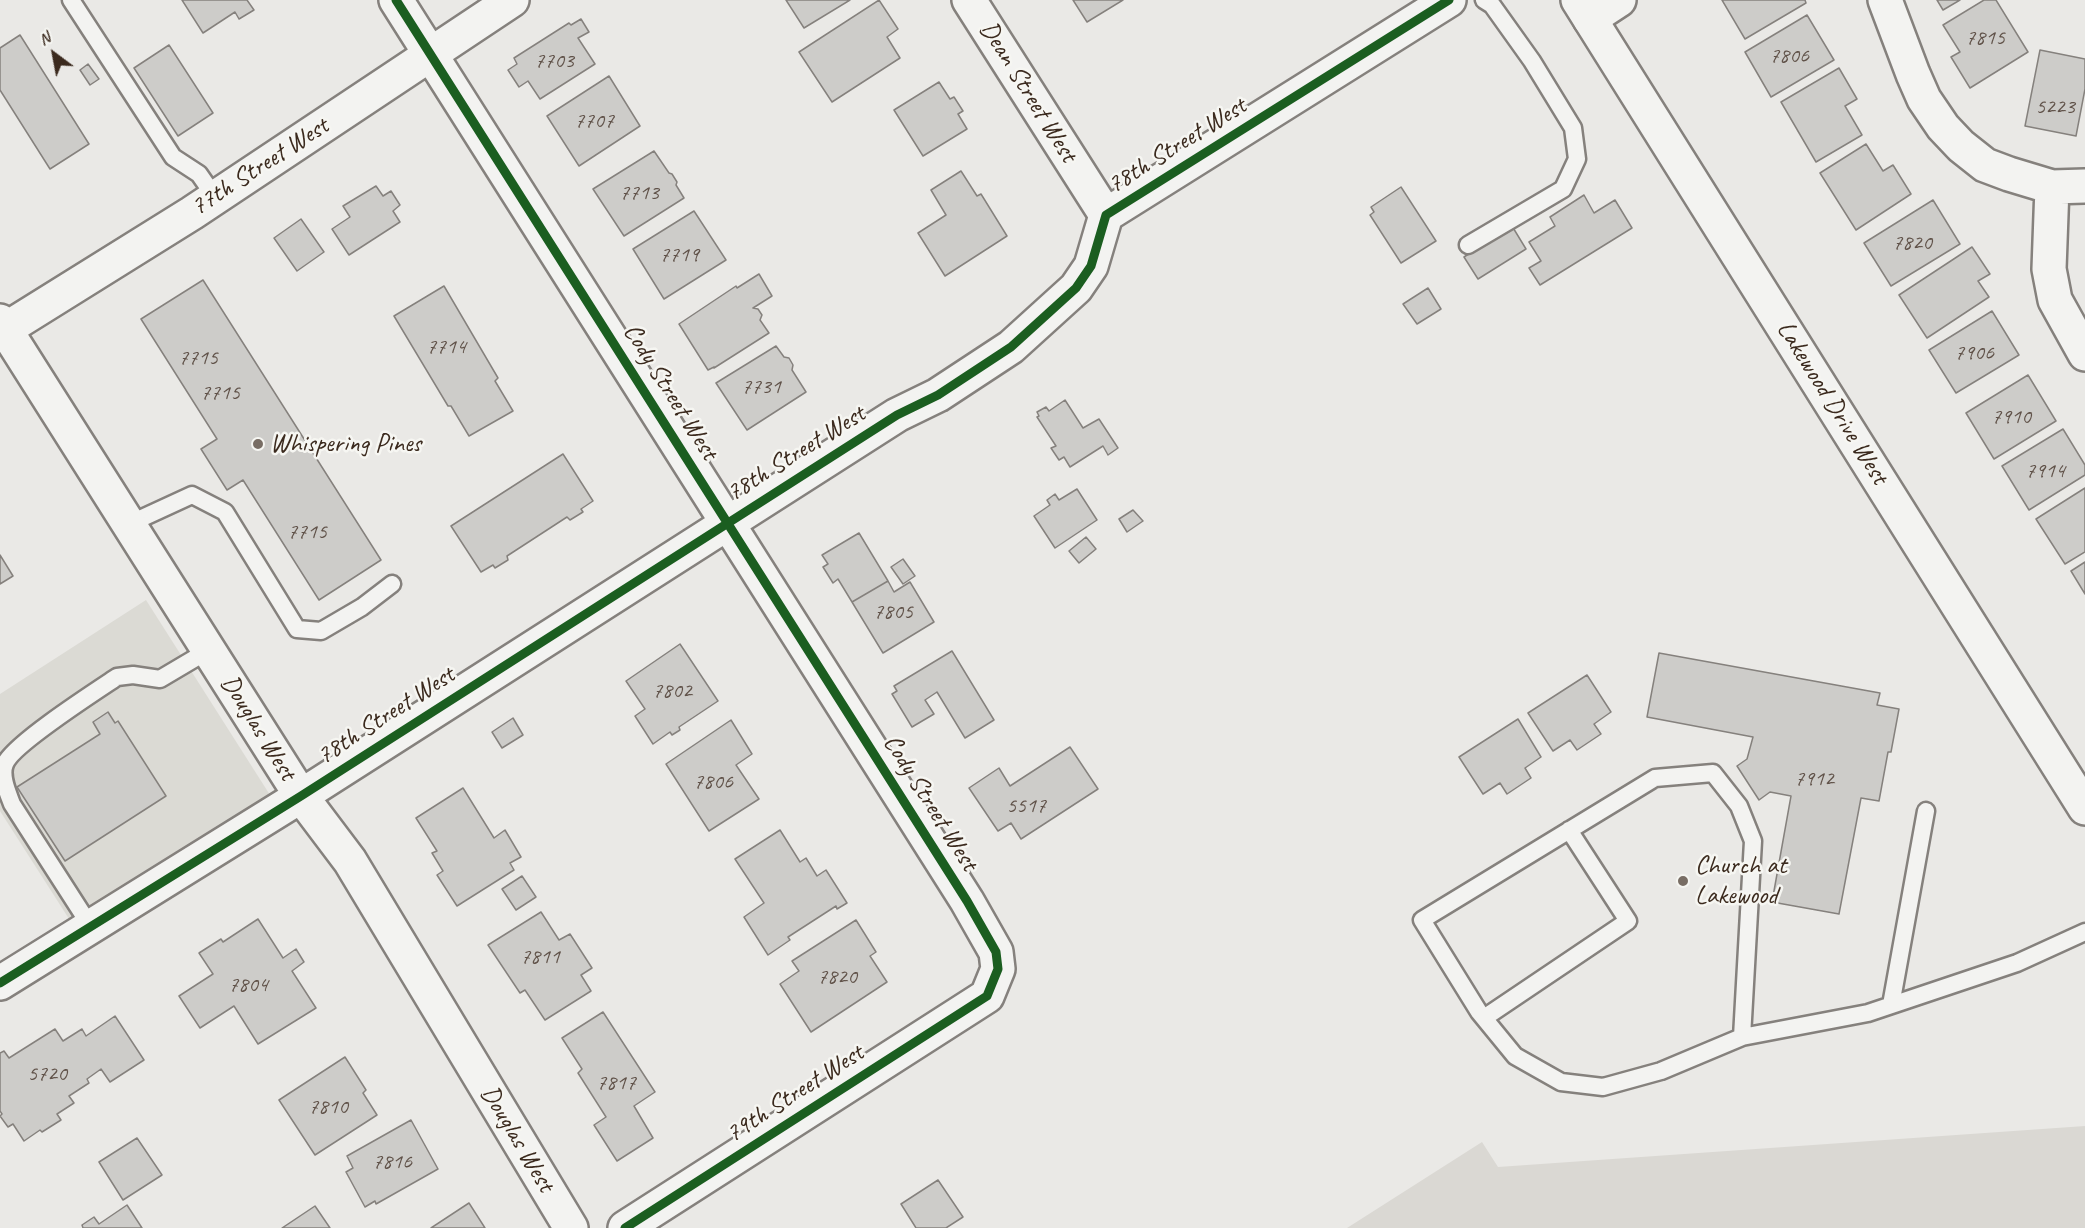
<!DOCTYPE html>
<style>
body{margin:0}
#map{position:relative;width:2085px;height:1228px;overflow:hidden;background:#eae9e6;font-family:Caveat,sans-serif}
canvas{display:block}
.north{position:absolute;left:24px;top:24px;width:60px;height:60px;-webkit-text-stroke:4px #f6f6f2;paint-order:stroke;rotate:328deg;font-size:16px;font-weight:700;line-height:24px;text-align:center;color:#3b2a1e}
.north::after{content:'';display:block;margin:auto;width:21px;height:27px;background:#3b2a1e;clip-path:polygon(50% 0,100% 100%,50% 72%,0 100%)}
</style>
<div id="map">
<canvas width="2085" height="1228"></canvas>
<div class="north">N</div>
</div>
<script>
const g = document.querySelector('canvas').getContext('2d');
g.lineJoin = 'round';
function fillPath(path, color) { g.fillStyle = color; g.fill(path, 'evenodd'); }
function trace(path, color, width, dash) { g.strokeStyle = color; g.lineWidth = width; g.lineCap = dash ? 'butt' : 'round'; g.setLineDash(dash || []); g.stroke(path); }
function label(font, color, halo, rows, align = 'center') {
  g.font = font + ' Caveat,sans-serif'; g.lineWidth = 5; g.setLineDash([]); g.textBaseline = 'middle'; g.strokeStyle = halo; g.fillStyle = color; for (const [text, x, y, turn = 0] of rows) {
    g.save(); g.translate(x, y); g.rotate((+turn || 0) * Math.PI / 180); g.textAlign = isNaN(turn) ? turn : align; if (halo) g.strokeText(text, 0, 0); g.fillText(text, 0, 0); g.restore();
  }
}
fillPath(new Path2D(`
 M 146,600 L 270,795 L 71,922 L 0,811 L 0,694 Z`), '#dbdad4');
fillPath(new Path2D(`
 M 2085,1126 L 2085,1228 L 1347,1228 L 1482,1142 L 1498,1167 Z`), '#dad8d3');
const building = new Path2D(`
 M 182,0 L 247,0 L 254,10 L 239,19 L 235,12 L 203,33 Z
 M 786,0 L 850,0 L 804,28 Z
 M 879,0 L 898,29 L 887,37 L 900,58 L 832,102 L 799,52 Z
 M 1073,0 L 1123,0 L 1087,22 Z
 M 1722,0 L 1805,0 L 1806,3 L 1745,39 Z
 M 1937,0 L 1960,0 L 1943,10 Z
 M 1984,0 L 1996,0 L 2028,52 L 1970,88 L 1951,57 L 1960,52 L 1943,25 Z
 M 1807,15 L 1834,60 L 1771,97 L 1745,52 Z
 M 581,19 L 589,32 L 578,38 L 595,64 L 540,99 L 528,81 L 519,87 L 508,70 L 517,64 L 514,58 L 569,23 L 571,25 Z
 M 20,35 L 89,144 L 50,169 L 0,90 L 0,48 Z
 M 169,45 L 213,113 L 178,136 L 134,68 Z
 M 2040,50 L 2085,59 L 2085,89 L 2076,136 L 2025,126 Z
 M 88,64 L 99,79 L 90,85 L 80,70 Z
 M 1839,68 L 1857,99 L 1845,106 L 1862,135 L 1816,162 L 1781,102 Z
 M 609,76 L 640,126 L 579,166 L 547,116 Z
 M 939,82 L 950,99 L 954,97 L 963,111 L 958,114 L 967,129 L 923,156 L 894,110 Z
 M 1866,144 L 1883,171 L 1893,165 L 1911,194 L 1856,230 L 1820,173 Z
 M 654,151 L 669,173 L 672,174 L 677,182 L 676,185 L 684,198 L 624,236 L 593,189 Z
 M 961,171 L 977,196 L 981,194 L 1007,236 L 945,276 L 918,233 L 946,215 L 931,190 Z
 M 376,186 L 383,196 L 391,191 L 400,205 L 393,211 L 400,222 L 349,255 L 332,229 L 350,217 L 343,206 Z
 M 1401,187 L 1436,241 L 1401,263 L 1370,215 L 1374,212 L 1371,207 Z
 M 1584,195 L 1594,213 L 1615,200 L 1632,228 L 1540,285 L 1529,268 L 1541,261 L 1529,242 L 1555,226 L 1550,217 Z
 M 1933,200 L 1960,244 L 1891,286 L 1864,243 Z
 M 694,211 L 726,260 L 664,299 L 633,249 Z
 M 301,219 L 324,252 L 297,271 L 274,238 Z
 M 1512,226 L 1526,249 L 1478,279 L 1464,257 Z
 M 1972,247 L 1990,274 L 1978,281 L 1989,297 L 1927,338 L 1899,295 Z
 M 759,274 L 772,296 L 753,308 L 758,309 L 762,315 L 760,320 L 769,333 L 714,368 L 714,367 L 708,370 L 679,324 L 736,286 L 737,288 Z
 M 203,280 L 381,560 L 319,600 L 243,480 L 227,490 L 201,449 L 217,439 L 141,319 Z
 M 444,286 L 498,378 L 495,381 L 513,411 L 469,436 L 451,406 L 448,406 L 394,316 Z
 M 1428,288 L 1441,309 L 1417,324 L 1403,304 Z
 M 1992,311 L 2019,355 L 1956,393 L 1929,350 Z
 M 776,346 L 784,357 L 789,358 L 793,365 L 792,370 L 806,392 L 747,430 L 716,383 Z
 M 2028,375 L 2056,421 L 1994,459 L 1966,413 Z
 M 1065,400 L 1083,428 L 1099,419 L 1118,448 L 1108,455 L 1103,446 L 1070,467 L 1064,457 L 1059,460 L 1051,448 L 1056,446 L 1037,417 L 1039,416 L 1037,412 L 1046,407 L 1049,411 Z
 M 2063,429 L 2085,465 L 2085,475 L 2029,510 L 2002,466 Z
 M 563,454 L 593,501 L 581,509 L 583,512 L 570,520 L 567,517 L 507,556 L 508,560 L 495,568 L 493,565 L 481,572 L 451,526 Z
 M 2085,488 L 2085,552 L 2065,564 L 2036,519 Z
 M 1077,489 L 1097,520 L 1055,548 L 1034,516 L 1050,505 L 1047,500 L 1055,494 L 1059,500 Z
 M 1133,510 L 1143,521 L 1127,532 L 1119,519 Z
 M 859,533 L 888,581 L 852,602 L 838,579 L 833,583 L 823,567 L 828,564 L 822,555 Z
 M 1086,537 L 1096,549 L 1079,563 L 1069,551 Z
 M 0,555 L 13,576 L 0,584 Z
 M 903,559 L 915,576 L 903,584 L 891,567 Z
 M 2085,562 L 2085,594 L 2071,571 Z
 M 888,581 L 894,592 L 910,582 L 934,622 L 883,653 L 852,602 Z
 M 680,644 L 718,701 L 679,727 L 680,730 L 672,735 L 670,732 L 653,744 L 635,716 L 645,709 L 626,681 Z
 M 952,651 L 994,720 L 965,738 L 937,692 L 925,700 L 934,714 L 912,727 L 892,694 L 897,691 L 894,686 Z
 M 1659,653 L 1880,693 L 1877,705 L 1899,709 L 1891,752 L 1888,752 L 1879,801 L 1861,798 L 1839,914 L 1772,902 L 1791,796 L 1770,792 L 1759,800 L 1737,766 L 1747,759 L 1753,737 L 1647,717 Z
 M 1587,675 L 1611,712 L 1594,724 L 1601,734 L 1577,750 L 1570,740 L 1553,751 L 1528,713 Z
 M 108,712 L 115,723 L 118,721 L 166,796 L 65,861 L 17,787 L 100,734 L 93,722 Z
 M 513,718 L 523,735 L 502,748 L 492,732 Z
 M 1518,719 L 1541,757 L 1525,768 L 1531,778 L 1507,794 L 1500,783 L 1483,794 L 1459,757 Z
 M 731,720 L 752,754 L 736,765 L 759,799 L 709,831 L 666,764 Z
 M 1070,747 L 1098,789 L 1021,839 L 1011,823 L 998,831 L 969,788 L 999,768 L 1010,786 Z
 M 463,788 L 494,838 L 505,830 L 521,857 L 510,863 L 514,870 L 457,906 L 437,875 L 443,871 L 432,853 L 437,851 L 416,818 Z
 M 780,830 L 800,862 L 806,858 L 817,876 L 826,870 L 847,903 L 837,909 L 836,906 L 788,937 L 790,940 L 768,955 L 744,917 L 764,903 L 735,859 Z
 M 522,876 L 536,897 L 516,910 L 502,889 Z
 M 541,912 L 559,940 L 570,934 L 592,968 L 581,975 L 591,991 L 545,1020 L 525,990 L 520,993 L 488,945 Z
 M 258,919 L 283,958 L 296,949 L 304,962 L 292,971 L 316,1008 L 258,1044 L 234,1006 L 200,1028 L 179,996 L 213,974 L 199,953 L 221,939 L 223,942 Z
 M 856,920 L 876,952 L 870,956 L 887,982 L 811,1032 L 780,984 L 799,971 L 792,961 Z
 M 603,1012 L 655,1092 L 634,1106 L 653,1138 L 617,1161 L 594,1125 L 606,1117 L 578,1073 L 582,1069 L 562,1038 Z
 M 115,1016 L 144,1060 L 110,1082 L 101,1069 L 87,1079 L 89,1083 L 69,1096 L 74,1103 L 57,1114 L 61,1120 L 42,1132 L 40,1130 L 24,1141 L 13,1124 L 8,1127 L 0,1116 L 2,1114 L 0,1111 L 0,1053 L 4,1051 L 9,1058 L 55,1029 L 63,1041 L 82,1029 L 86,1036 Z
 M 345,1057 L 366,1090 L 363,1093 L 377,1115 L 315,1155 L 279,1100 Z
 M 411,1120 L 438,1169 L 376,1204 L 375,1201 L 365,1207 L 346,1172 L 353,1168 L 347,1156 Z
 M 137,1138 L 162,1175 L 123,1200 L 99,1162 Z
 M 938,1180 L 963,1217 L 946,1228 L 916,1228 L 901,1204 Z
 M 469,1203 L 485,1228 L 431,1228 Z
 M 127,1205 L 142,1228 L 83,1228 L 82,1225 L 94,1217 L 99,1224 Z
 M 315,1206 L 330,1228 L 282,1228 Z`);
fillPath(building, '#cdccc9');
trace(building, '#85817d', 1.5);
const lane = new Path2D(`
 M 71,0 L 173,157 L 199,174 L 215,197
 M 1468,245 L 1563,189 L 1577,159 L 1573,128 L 1532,61 L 1492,5 L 1484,0
 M 129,524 L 192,495 L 225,512 L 297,629 L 321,631 L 362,607 L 392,584
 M 91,927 L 12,804 C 8,793 0,776 5,764 C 12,745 96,691 117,677 L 133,675 L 160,679 L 209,650
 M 1891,1005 L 1926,811
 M 1484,1018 L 1628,921 L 1569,830
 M 1742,1037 L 1753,841 L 1739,806 L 1713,773 L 1655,778 L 1422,920 L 1479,1012 L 1515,1056 L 1561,1082 L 1603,1087 L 1661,1071 L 1742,1037 L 1868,1013 L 2017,963 L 2085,932`);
const street = new Path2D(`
 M 396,0 L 967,901 L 996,952 L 998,969 L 987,996 L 625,1228
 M 969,0 L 1106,215
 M 1885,0 L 1913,74 L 1924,99 L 1943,127 L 1961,146 L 1985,165 L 2009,174 L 2052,187 L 2085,186
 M 1590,19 L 1619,0
 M 2052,187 L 2049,269 L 2055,300 L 2085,354
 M 0,321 L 301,796 L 350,861 L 571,1228
 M 6,329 L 192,213 L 512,0
 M 0,983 L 301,796 L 897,415 L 938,395 L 1011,347 L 1076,288 L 1091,266 L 1106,215 L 1449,0`);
const secondary = new Path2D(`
 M 1578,0 L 2085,808`);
trace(lane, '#85817d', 21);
trace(street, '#85817d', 38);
trace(secondary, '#85817d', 38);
trace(lane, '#f3f3f1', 16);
trace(street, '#f3f3f1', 33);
trace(secondary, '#f3f3f1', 33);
trace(new Path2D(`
 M 396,0 L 967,901 L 996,952 L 998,969 L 987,996 L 625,1228
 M 0,983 L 301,796 L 897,415 L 938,395 L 1011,347 L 1076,288 L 1091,266 L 1106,215 L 1449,0`), '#1b5e20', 9);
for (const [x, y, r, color] of [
 [258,444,6,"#786d64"],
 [1683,881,6,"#786d64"]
]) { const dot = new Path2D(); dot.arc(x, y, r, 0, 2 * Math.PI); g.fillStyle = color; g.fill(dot); trace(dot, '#f6f6f2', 2); }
label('22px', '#605249', null, [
 ["7815",1985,38],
 ["7806",1789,56],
 ["7703",554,61],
 ["5223",2055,107],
 ["7707",594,121],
 ["7713",639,193],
 ["7820",1912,243],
 ["7719",679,255],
 ["7714",446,347],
 ["7906",1974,353],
 ["7715",198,358],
 ["7731",761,387],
 ["7715",220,393],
 ["7910",2011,417],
 ["7914",2045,471],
 ["7715",307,532],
 ["7805",893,612],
 ["7802",672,691],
 ["7912",1814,779],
 ["7806",713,782],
 ["5517",1026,806],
 ["7811",540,957],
 ["7820",837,977],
 ["7804",248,985],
 ["5720",47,1074],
 ["7817",616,1083],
 ["7810",328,1107],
 ["7816",392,1162]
]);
label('26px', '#3b2a1e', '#f6f6f2', [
 ["Dean Street West",1028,92,58],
 ["78th Street West",1177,146,-32],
 ["77th Street West",260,167,-33],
 ["Cody Street West",670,392,58],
 ["Lakewood Drive West",1832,403,58],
 ["78th Street West",796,454,-32],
 ["78th Street West",386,716,-33],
 ["Douglas West",258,728,58],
 ["Cody Street West",930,803,58],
 ["79th Street West",795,1094,-33],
 ["Douglas West",517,1139,59]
]);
label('26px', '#3b2a1e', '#f6f6f2', [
 ["Whispering Pines",270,444],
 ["Church at",1695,866],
 ["Lakewood",1695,896]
], 'left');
</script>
